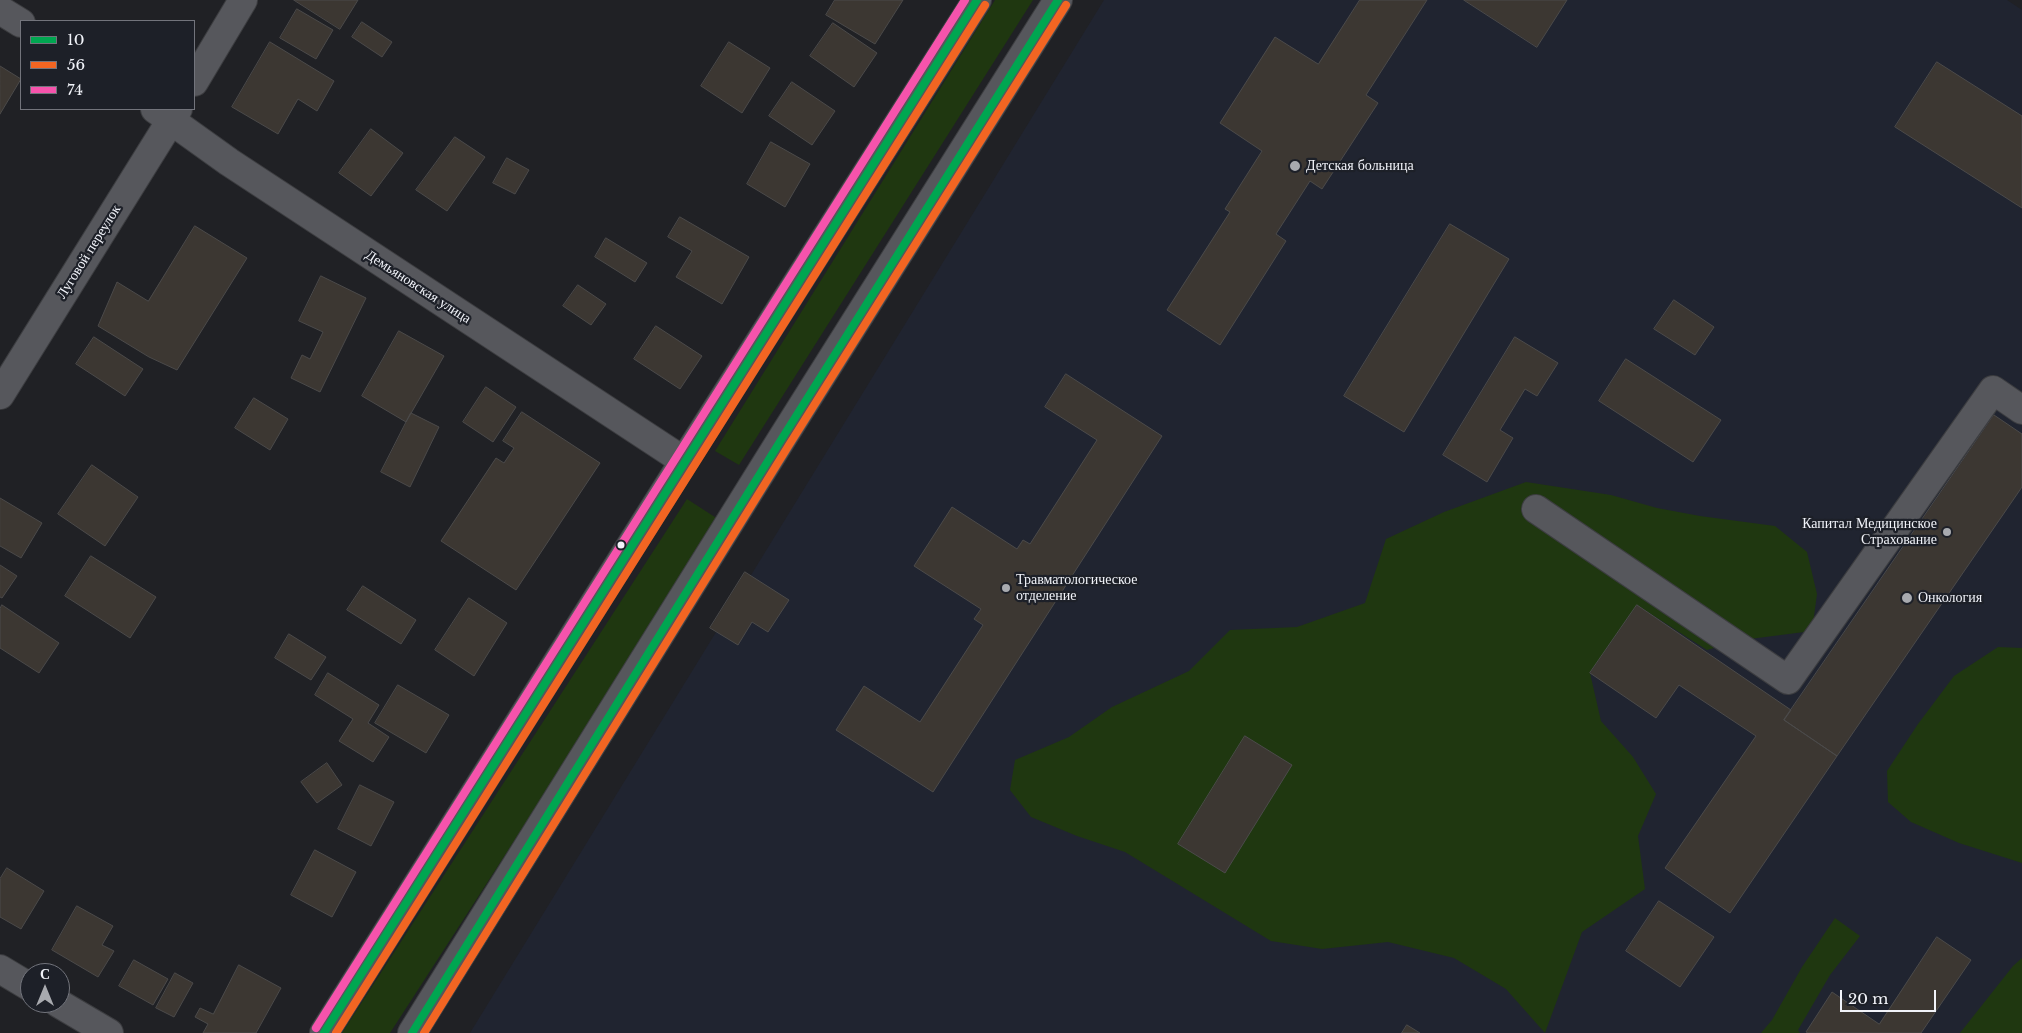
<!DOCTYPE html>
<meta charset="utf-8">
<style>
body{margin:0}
#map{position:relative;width:2022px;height:1033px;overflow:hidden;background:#202125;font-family:"Libre Baskerville",serif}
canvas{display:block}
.legend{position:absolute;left:20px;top:20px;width:175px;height:90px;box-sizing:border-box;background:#1d2028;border:1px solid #72747c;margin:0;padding:6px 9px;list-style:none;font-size:15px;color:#f1f3f9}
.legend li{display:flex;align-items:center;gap:10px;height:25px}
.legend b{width:25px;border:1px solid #72747c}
.north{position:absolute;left:20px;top:963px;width:50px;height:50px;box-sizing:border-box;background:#1d2028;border:1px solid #72747c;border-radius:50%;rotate:0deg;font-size:14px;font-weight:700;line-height:20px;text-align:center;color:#f1f3f9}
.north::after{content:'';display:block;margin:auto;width:18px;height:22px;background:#a8aaaf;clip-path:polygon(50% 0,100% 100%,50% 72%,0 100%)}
.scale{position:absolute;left:1840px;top:990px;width:96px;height:22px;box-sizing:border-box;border:2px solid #f1f3f9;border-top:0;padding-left:6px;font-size:15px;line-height:18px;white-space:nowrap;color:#f1f3f9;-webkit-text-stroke:4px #1d2028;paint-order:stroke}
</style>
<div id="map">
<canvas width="2022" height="1033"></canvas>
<ul class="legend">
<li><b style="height:6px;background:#00a651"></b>10</li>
<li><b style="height:6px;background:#f26522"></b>56</li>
<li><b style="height:6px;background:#f653ac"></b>74</li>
</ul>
<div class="north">С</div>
<div class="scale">20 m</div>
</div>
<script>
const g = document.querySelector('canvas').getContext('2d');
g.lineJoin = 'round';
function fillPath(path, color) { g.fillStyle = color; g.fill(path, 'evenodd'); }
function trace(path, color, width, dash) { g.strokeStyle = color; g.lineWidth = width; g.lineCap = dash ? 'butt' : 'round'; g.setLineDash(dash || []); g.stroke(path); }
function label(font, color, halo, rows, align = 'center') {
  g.font = font + ' "Libre Baskerville",serif'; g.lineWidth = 4.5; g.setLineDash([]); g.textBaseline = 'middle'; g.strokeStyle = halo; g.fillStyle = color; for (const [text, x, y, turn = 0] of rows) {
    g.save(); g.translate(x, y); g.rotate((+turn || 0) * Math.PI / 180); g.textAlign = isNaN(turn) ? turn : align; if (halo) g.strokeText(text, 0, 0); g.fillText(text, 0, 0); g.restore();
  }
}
fillPath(new Path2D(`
 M 1104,0 L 2007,0 L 2022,10 L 2022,1033 L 470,1033 Z`), '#202430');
fillPath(new Path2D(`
 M 995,0 L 1033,0 L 739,465 L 715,451 Z
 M 1526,482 L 1611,495 L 1657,508 L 1700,516 L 1775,526 L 1807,552 L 1817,594 L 1812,631 L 1742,640 L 1707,650 L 1637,605 L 1590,673 L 1601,721 L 1633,757 L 1656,794 L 1638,836 L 1645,889 L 1582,932 L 1545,1033 L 1506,989 L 1454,958 L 1388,942 L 1322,949 L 1271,941 L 1125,852 L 1077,836 L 1031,817 L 1010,790 L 1015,760 L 1069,737 L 1112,707 L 1189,671 L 1230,630 L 1297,627 L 1365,603 L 1386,539 L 1444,512 Z
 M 687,499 L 721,521 L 390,1033 L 342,1033 Z
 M 1998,647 L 2022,648 L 2022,863 L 1959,843 L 1911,822 L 1888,802 L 1887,771 L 1918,724 L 1954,676 Z
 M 1835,918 L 1860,936 L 1830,975 L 1798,1030 L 1800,1033 L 1761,1033 L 1772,1020 L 1802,967 Z
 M 2022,958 L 2022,1033 L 1960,1033 L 2013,966 Z`), '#1f3710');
const building = new Path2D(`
 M 294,0 L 358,0 L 340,29 Z
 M 835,0 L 903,0 L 875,44 L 826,15 Z
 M 1360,0 L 1427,0 L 1366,95 L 1378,103 L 1322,189 L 1310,181 L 1276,234 L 1286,241 L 1220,345 L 1167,310 L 1230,212 L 1225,209 L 1262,151 L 1220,123 L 1275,37 L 1318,64 Z
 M 1464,0 L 1567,0 L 1537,47 Z
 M 297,9 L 333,30 L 316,59 L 280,38 Z
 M 362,22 L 392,42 L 382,57 L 352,37 Z
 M 833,23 L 877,53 L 854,87 L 810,56 Z
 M 270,42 L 334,81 L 317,111 L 298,99 L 278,134 L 232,107 Z
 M 729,42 L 770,68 L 742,113 L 701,86 Z
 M 1937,62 L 2022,116 L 2022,208 L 1895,127 Z
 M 0,66 L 21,79 L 0,114 Z
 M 792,82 L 835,111 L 812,145 L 769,116 Z
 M 371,129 L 403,153 L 371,196 L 339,173 Z
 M 455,137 L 485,157 L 447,211 L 416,190 Z
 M 771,142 L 810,164 L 785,207 L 747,184 Z
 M 507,158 L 529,170 L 515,194 L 493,183 Z
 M 680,217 L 749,257 L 722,304 L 676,277 L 692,251 L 668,237 Z
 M 1450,224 L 1509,259 L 1404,432 L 1344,396 Z
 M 195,226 L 247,258 L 177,370 L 149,357 L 98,326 L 117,282 L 148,301 Z
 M 606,238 L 647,263 L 635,282 L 595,257 Z
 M 321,276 L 366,298 L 320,392 L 291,378 L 302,355 L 310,359 L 323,332 L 299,321 Z
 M 578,285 L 606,304 L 591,325 L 563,306 Z
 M 1674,300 L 1714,327 L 1695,355 L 1654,329 Z
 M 656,326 L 702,356 L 680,389 L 634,359 Z
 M 399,331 L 444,356 L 406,422 L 362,396 Z
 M 94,337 L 143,369 L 125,396 L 76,364 Z
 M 1515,337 L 1558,363 L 1537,396 L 1525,389 L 1500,430 L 1513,438 L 1487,482 L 1443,455 Z
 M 1626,359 L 1721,420 L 1693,462 L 1599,401 Z
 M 1066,374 L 1162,436 L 933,792 L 836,730 L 864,686 L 920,722 L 983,625 L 974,619 L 981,609 L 914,566 L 952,507 L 1017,549 L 1023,540 L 1030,544 L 1097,440 L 1045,407 Z
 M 486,387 L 516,407 L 493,442 L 463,422 Z
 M 254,398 L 288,419 L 270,450 L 235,428 Z
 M 522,412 L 600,463 L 516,590 L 441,541 L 496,458 L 504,463 L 514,448 L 503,441 Z
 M 411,413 L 439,427 L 410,487 L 381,472 Z
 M 1994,415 L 2022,434 L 2022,487 L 1837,756 L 1784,720 Z
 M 92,465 L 138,497 L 105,546 L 58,514 Z
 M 0,498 L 42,523 L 21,558 L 0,546 Z
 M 91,556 L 156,597 L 130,638 L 65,596 Z
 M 0,565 L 17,576 L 2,598 L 0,597 Z
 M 745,572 L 789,600 L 768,632 L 752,622 L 738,645 L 710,628 Z
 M 363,586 L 416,620 L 401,644 L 347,610 Z
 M 469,598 L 507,623 L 474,676 L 435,650 Z
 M 2,605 L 59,643 L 39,673 L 0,648 L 0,609 Z
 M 1637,605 L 1791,710 L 1784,720 L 1837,756 L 1730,913 L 1665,868 L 1756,736 L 1679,685 L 1656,718 L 1590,673 Z
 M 289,634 L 326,657 L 311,680 L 275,658 Z
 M 328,673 L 379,705 L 368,723 L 389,737 L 373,762 L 339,741 L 353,719 L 315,695 Z
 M 398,685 L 449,715 L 426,753 L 375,723 Z
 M 1245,736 L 1292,765 L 1225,873 L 1178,844 Z
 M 327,763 L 342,785 L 317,803 L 301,782 Z
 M 360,785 L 394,802 L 371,846 L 338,829 Z
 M 315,850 L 356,872 L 332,917 L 291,895 Z
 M 7,868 L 44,891 L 21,929 L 0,917 L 0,879 Z
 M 1659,901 L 1714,937 L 1680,987 L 1626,951 Z
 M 77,906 L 113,926 L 102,945 L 114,951 L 98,977 L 52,950 Z
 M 1937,937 L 1971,960 L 1921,1033 L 1808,1033 L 1806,1032 L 1832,992 L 1879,1024 Z
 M 134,960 L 168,979 L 153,1005 L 119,986 Z
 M 239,965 L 281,988 L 256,1033 L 203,1033 L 208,1024 L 195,1017 L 200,1008 L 213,1014 Z
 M 175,973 L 193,983 L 174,1017 L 156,1008 Z
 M 1407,1025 L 1420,1033 L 1402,1033 Z`);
fillPath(building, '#3c3732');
trace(building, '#4b4a4a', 1);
const minor = new Path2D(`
 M 0,10 L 21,23
 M 194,82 L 243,0
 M 155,109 L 229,162 L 684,461
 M 0,395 L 178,109
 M 1536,509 L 1788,680 L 1993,390 L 2022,410
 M 0,969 L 30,987
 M 58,1003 L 109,1033
 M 324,1033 L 684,461 L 977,0
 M 412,1033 L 781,440 L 1058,0`);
trace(minor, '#3c3d40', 30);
trace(minor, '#56575c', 28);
trace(new Path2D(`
 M 324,1033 L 977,0
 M 412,1033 L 781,440 L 1058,0`), '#00a651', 8);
trace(new Path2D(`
 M 336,1033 L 985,5
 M 424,1033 L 789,445 L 1066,5`), '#f26522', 8);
trace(new Path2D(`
 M 316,1028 L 965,0`), '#f653ac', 8);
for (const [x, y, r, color] of [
 [1295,166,6,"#a8aaaf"],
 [1947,532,5,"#a8aaaf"],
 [621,545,4.5,"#f1f3f9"],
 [1006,588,5,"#a8aaaf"],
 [1907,598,6,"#a8aaaf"]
]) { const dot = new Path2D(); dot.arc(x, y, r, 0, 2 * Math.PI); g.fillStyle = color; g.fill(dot); trace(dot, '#1d2028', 2); }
label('14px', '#f1f3f9', '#1d2028', [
 ["Детская больница",1306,166],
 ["Капитал Медицинское",1937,524,"right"],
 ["Страхование",1937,540,"right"],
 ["Травматологическое",1016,580],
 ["отделение",1016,596],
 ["Онкология",1918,598]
], 'left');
label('14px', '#f1f3f9', '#1d2028', [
 ["Луговой переулок",89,252,-58],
 ["Демьяновская улица",418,287,33]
]);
</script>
